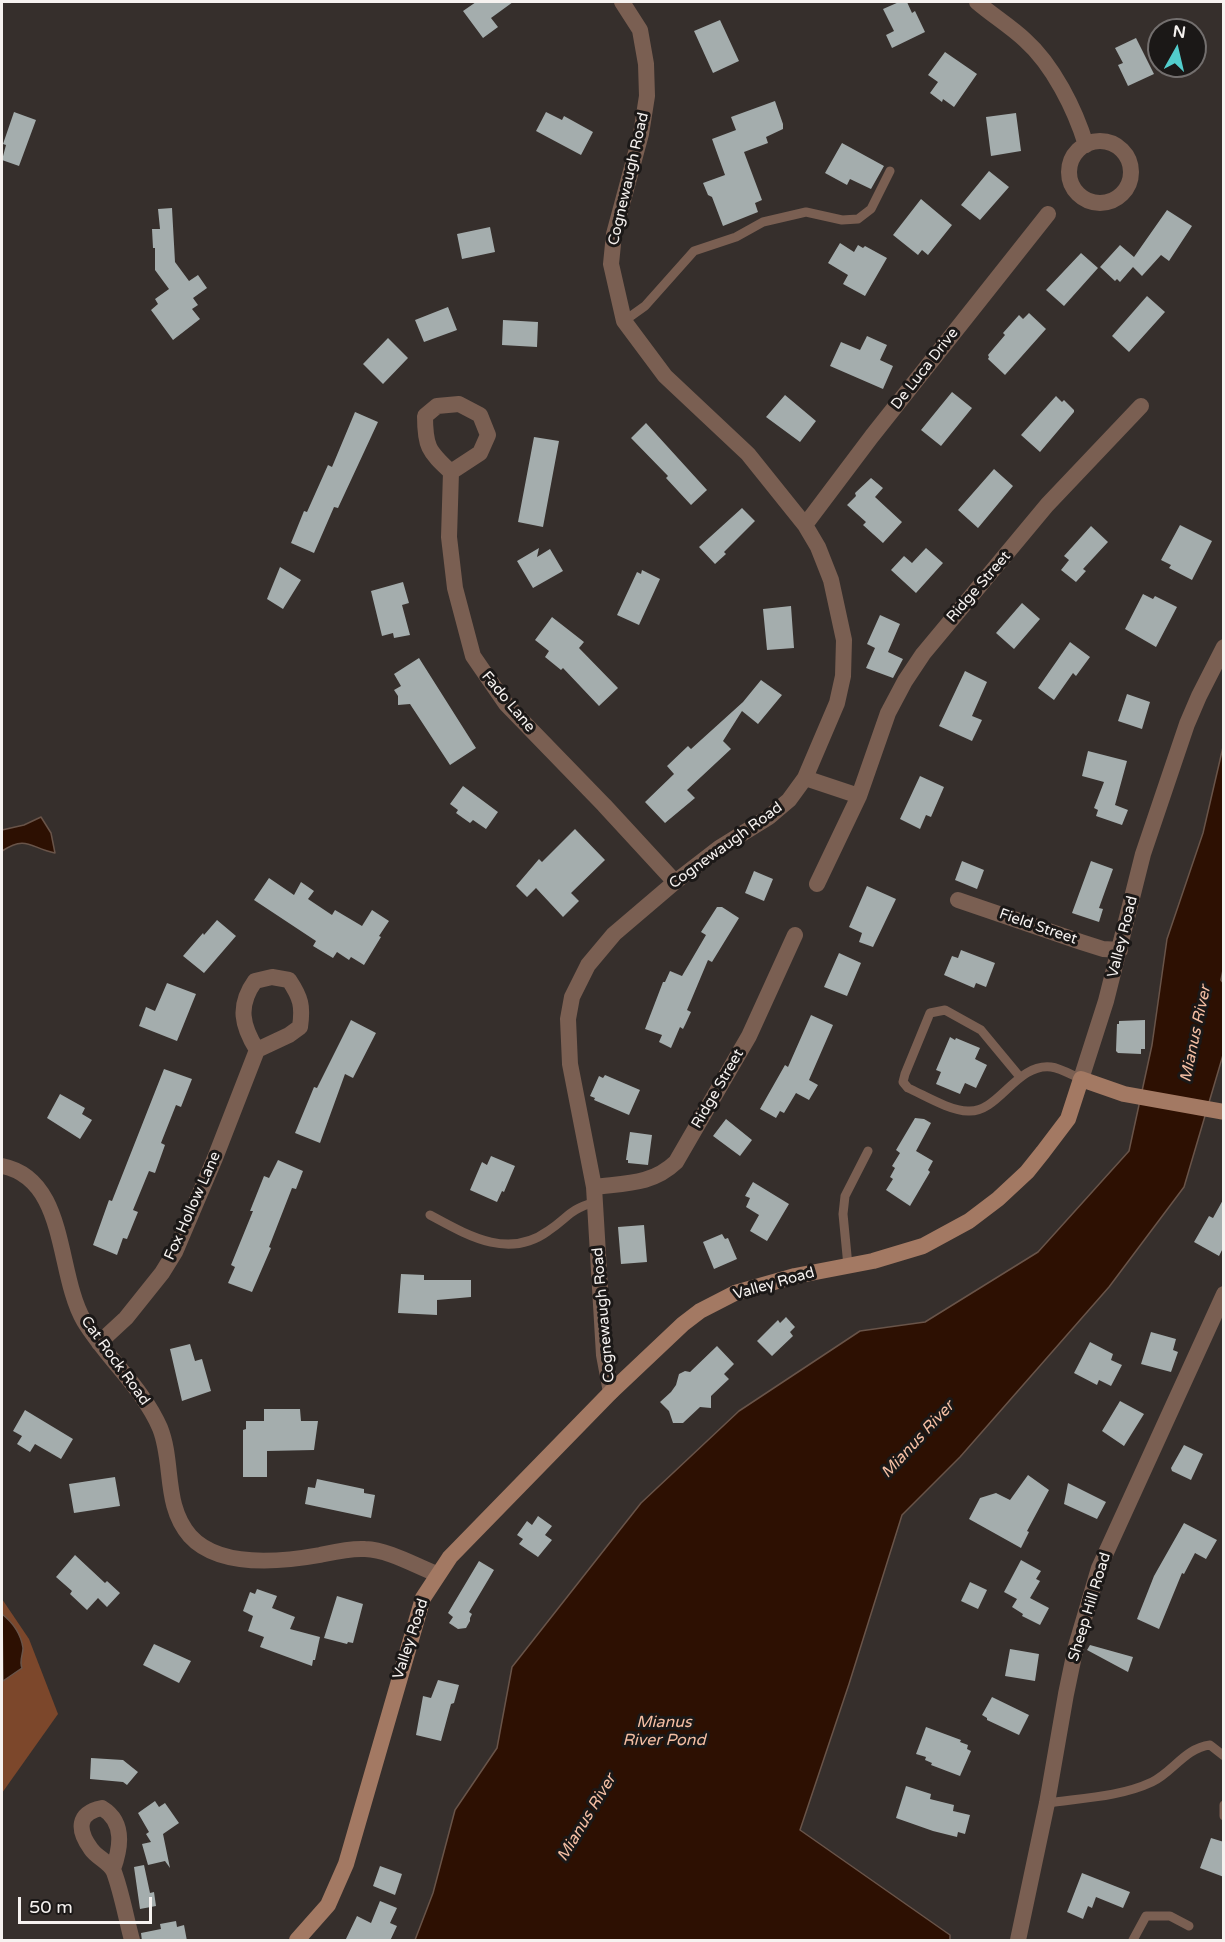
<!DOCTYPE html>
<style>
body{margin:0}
#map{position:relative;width:1225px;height:1942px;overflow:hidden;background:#362f2c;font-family:"Varela Round",sans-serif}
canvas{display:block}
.frame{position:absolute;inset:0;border:3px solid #f6f2f0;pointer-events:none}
.north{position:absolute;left:1147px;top:18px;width:60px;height:60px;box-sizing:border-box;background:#1b1817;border:2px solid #736f6e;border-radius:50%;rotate:8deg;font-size:16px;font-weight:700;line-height:24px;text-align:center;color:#f6f2f0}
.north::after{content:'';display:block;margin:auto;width:21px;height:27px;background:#52cdcc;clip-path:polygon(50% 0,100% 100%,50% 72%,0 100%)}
.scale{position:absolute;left:18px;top:1897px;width:134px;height:27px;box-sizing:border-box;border:3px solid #f6f2f0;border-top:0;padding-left:8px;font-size:18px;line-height:21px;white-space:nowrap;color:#f6f2f0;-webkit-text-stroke:4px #1b1817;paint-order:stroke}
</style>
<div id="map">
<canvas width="1225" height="1942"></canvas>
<div class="frame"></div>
<div class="north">N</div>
<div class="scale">50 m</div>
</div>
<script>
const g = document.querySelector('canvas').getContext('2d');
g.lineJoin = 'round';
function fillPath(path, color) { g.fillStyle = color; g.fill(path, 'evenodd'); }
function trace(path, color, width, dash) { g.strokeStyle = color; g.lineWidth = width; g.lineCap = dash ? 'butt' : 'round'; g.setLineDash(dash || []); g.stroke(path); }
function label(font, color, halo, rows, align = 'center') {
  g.font = font + ' "Varela Round",sans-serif'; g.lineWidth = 6; g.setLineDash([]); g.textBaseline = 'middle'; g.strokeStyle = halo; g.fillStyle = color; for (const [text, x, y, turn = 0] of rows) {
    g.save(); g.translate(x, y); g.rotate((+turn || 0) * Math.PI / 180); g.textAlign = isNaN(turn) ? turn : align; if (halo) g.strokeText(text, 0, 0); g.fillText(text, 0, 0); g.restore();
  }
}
fillPath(new Path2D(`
 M 2,1599 L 29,1639 L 58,1714 L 2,1793 Z`), '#7c472b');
const water = new Path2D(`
 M 1223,747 L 1224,965 L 1221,980 L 1224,984 L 1223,1055 L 1184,1187 L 1109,1287 L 960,1457 L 902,1515 L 849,1684 L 800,1830 L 950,1935 L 950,1940 L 415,1940 L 433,1893 L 455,1810 L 497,1748 L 512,1667 L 641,1503 L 739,1411 L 860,1331 L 925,1322 L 1038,1252 L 1129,1151 L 1152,1045 L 1167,939 L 1203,833 Z
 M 41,817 L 51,833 L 55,853 C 30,848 27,835 2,851 L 2,830 L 24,825 Z
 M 2,1614 C 12,1622 21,1634 23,1648 C 23,1655 19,1661 22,1668 L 3,1681 Z`);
fillPath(water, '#2d1002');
trace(water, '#695449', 1.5);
fillPath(new Path2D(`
 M 476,2 L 513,2 L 491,18 L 498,27 L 483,38 L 463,11 Z
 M 899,2 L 907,2 L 912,13 L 915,11 L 925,32 L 892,48 L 886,35 L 894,31 L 883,9 Z
 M 720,20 L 739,61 L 713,73 L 694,31 Z
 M 1136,38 L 1154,74 L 1128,86 L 1118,65 L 1123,63 L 1115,48 Z
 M 945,52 L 977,74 L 954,107 L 943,99 L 942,102 L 930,93 L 938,82 L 928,75 Z
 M 775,101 L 783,124 L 783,129 L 766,137 L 768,143 L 744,152 L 762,200 L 755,203 L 758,212 L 723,226 L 712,197 L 708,195 L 703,183 L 725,175 L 712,139 L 736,130 L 731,117 Z
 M 14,112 L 36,120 L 19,166 L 2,160 L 6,145 L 3,144 Z
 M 546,112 L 562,120 L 564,116 L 593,132 L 581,155 L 536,131 Z
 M 1016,113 L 1021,151 L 991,156 L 986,117 Z
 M 842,143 L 884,166 L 871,189 L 850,179 L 847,185 L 825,173 Z
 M 989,171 L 1009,187 L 980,220 L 961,205 Z
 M 921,199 L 952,225 L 928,255 L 922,250 L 918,255 L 893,235 Z
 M 172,208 L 175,262 L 189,281 L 198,275 L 207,288 L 193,298 L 198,305 L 192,309 L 200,319 L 173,340 L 151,310 L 158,304 L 155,299 L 169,289 L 155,270 L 155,248 L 153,248 L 152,229 L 160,229 L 158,209 Z
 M 1167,210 L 1192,226 L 1169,261 L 1161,255 L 1142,276 L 1133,267 L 1120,282 L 1117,279 L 1115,281 L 1100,267 L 1120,245 L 1134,257 Z
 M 490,227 L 495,252 L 462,259 L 457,234 Z
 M 840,243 L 854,252 L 858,245 L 863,248 L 865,246 L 887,258 L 865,296 L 843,284 L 848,275 L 828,263 Z
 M 1081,253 L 1098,268 L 1064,306 L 1046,290 Z
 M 1147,296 L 1165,312 L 1129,352 L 1112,336 Z
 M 448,307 L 457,330 L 424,342 L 415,320 Z
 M 1029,313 L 1046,329 L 1005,375 L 988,359 L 989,357 L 988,355 L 1005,335 L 1003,333 L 1019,315 L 1023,319 Z
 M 503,320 L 538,322 L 537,347 L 502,345 Z
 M 867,336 L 887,345 L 880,360 L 893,366 L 883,389 L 830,366 L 841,342 L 860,350 Z
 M 388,338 L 408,358 L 383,384 L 363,364 Z
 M 952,392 L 972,408 L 941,446 L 921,430 Z
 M 785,395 L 816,421 L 800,442 L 766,417 Z
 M 1056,396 L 1062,402 L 1064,400 L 1074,410 L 1074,412 L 1040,452 L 1021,435 Z
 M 355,412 L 378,422 L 338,508 L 334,507 L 314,553 L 291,543 L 304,511 L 307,512 L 328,465 L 332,467 Z
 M 646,423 L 707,490 L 691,505 L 666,478 L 668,476 L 631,438 Z
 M 534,437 L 559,441 L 543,527 L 518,522 Z
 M 994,469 L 1013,486 L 978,528 L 958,510 Z
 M 871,478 L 883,488 L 875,497 L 902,522 L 883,543 L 863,525 L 866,522 L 847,505 L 856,496 L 855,493 Z
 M 742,508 L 755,521 L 724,552 L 726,554 L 715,564 L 699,547 Z
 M 1180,525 L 1212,541 L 1192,580 L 1169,568 L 1171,565 L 1161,560 Z
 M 1091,526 L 1108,542 L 1083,569 L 1086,571 L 1076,582 L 1061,570 L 1069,560 L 1064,556 Z
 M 539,548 L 537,557 L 550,549 L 563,571 L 533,588 L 517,561 Z
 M 926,548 L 943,563 L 916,593 L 891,570 L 904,556 L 912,563 Z
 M 280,567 L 301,580 L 283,609 L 267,599 Z
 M 642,570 L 660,579 L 639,625 L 617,615 L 637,572 L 641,574 Z
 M 403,582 L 409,603 L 402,605 L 410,635 L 394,638 L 393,633 L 382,636 L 371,591 Z
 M 1143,594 L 1153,599 L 1155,596 L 1177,607 L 1156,647 L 1125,629 Z
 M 1022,603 L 1040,619 L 1014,649 L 996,633 Z
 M 791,606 L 794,648 L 767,650 L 763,609 Z
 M 880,615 L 900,624 L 888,652 L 903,659 L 893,678 L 866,668 L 875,648 L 867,644 Z
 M 552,617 L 584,642 L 579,648 L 618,688 L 599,706 L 563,668 L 561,670 L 545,657 L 549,651 L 535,640 Z
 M 1070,642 L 1090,657 L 1076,676 L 1073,673 L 1054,700 L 1038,688 Z
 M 419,658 L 476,748 L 450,765 L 410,704 L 398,705 L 398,696 L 394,690 L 401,686 L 394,674 Z
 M 965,671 L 987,682 L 972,716 L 982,720 L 972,741 L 939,726 Z
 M 761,680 L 782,695 L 758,724 L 742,711 L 723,741 L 731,749 L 687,790 L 695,798 L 665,823 L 645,802 L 674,774 L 667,766 L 688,746 L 691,749 L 743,702 Z
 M 1127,694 L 1150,702 L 1142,729 L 1118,721 Z
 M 1088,751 L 1127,761 L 1115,805 L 1128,810 L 1122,825 L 1096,816 L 1098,810 L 1094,808 L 1104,782 L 1082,776 Z
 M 920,776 L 944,787 L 931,817 L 926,815 L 920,829 L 900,819 Z
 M 463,786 L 498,812 L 486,829 L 473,820 L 470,823 L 456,813 L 458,810 L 450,804 Z
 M 575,829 L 605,860 L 571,893 L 579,901 L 563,917 L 536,888 L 527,897 L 516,886 L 539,859 L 542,862 Z
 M 962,861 L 984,870 L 977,889 L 955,880 Z
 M 1091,861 L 1113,869 L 1099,908 L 1103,909 L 1099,922 L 1072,913 Z
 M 754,871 L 773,879 L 764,901 L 745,893 Z
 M 269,878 L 294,895 L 301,882 L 314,891 L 308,899 L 332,915 L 335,910 L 362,926 L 372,910 L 389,921 L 379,936 L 381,937 L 364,965 L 351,957 L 349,960 L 337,952 L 333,958 L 313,946 L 316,941 L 254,900 Z
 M 867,886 L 896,899 L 873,947 L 859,942 L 862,933 L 849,927 Z
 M 717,907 L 722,907 L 739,918 L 712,962 L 708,960 L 687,1010 L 691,1012 L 685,1025 L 683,1029 L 680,1027 L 671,1048 L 659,1042 L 662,1035 L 645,1029 L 663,982 L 665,982 L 670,971 L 682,976 L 706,935 L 701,932 Z
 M 217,920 L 236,936 L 204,973 L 183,956 L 203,933 L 204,935 Z
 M 961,950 L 995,963 L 986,987 L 976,983 L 974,988 L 944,975 L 952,956 L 958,958 Z
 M 839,953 L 861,963 L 847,996 L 824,987 Z
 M 167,983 L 196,994 L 177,1041 L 139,1026 L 146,1007 L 155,1011 Z
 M 811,1015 L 833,1025 L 809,1080 L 818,1085 L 809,1100 L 796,1093 L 784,1113 L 780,1111 L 776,1118 L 760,1109 L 785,1065 L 788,1067 Z
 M 351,1020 L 376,1033 L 353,1078 L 345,1074 L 320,1143 L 295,1133 L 314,1087 L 317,1088 Z
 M 1145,1020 L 1145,1049 L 1141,1049 L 1141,1054 L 1118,1053 L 1116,1051 L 1117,1024 L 1119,1024 L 1119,1021 Z
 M 950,1037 L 955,1040 L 956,1038 L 980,1048 L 975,1059 L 987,1065 L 976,1088 L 965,1083 L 960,1094 L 936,1084 L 941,1072 L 936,1070 Z
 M 164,1069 L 192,1079 L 181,1107 L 176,1105 L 161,1143 L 165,1145 L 155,1173 L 149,1171 L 133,1210 L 138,1212 L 127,1239 L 123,1238 L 117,1255 L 93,1245 L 109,1200 L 112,1201 Z
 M 605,1075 L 640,1090 L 629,1115 L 594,1100 L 595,1098 L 590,1096 L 599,1076 L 603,1078 Z
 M 60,1094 L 85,1108 L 82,1114 L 92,1120 L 80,1139 L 47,1118 Z
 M 915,1118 L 924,1119 L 931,1123 L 916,1151 L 933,1161 L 928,1170 L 930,1172 L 910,1206 L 886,1190 L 893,1179 L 890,1177 L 895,1168 L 892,1166 L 900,1153 L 896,1150 Z
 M 726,1119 L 752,1140 L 740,1156 L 713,1136 Z
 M 630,1132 L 652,1135 L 648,1165 L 628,1163 L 628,1160 L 626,1160 Z
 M 491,1156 L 515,1166 L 504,1192 L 502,1191 L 497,1202 L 470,1190 L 482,1162 L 487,1165 Z
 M 278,1160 L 303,1171 L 296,1189 L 292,1188 L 269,1247 L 271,1248 L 252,1292 L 228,1283 L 235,1267 L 231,1265 L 253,1211 L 250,1211 L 264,1176 L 269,1178 Z
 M 753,1182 L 789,1204 L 767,1241 L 750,1231 L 759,1215 L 746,1207 L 750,1198 L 745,1196 Z
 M 1224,1198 L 1224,1246 L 1219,1256 L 1194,1242 L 1209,1216 L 1213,1218 Z
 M 644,1225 L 647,1262 L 621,1264 L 618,1227 Z
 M 722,1234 L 725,1239 L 728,1238 L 737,1259 L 714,1269 L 703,1242 Z
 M 401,1274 L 424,1275 L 424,1280 L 471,1280 L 471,1297 L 437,1300 L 437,1315 L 398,1313 Z
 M 786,1317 L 795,1327 L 790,1332 L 793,1336 L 772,1356 L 757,1341 L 778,1320 L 780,1323 Z
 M 1151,1332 L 1176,1339 L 1173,1350 L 1178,1352 L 1171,1372 L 1141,1364 Z
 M 1090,1342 L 1113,1354 L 1111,1360 L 1122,1365 L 1111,1386 L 1099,1380 L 1097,1385 L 1074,1373 Z
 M 190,1344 L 195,1361 L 202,1359 L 211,1391 L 182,1401 L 170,1349 Z
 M 717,1346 L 734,1364 L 724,1374 L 729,1379 L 711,1396 L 711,1408 L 700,1407 L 683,1423 L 673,1423 L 669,1411 L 660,1402 L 671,1392 L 676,1385 L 679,1374 L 685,1371 L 690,1372 Z
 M 1120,1401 L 1144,1414 L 1124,1446 L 1102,1431 Z
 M 264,1409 L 300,1409 L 301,1421 L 318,1421 L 314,1450 L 267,1451 L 267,1477 L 243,1477 L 243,1430 L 246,1429 L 246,1421 L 264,1421 Z
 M 25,1410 L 73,1439 L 61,1459 L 35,1444 L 30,1452 L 17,1444 L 22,1436 L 13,1431 Z
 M 1184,1445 L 1203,1454 L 1191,1480 L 1172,1471 L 1171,1468 Z
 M 1028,1475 L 1049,1490 L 1027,1531 L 1029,1532 L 1021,1548 L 969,1519 L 980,1498 L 996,1493 L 1010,1500 Z
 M 115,1477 L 120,1506 L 74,1513 L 69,1484 Z
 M 317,1479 L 364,1489 L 364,1493 L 375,1495 L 371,1518 L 305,1504 L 308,1487 L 315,1488 Z
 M 1068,1483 L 1106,1502 L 1097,1519 L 1064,1504 Z
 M 538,1516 L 552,1526 L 545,1535 L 552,1540 L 538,1557 L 519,1544 L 523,1539 L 517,1535 L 527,1521 L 532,1525 Z
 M 1184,1523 L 1217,1540 L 1206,1559 L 1195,1553 L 1184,1574 L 1182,1573 L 1159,1629 L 1137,1619 L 1154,1576 Z
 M 75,1555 L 105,1583 L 107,1581 L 120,1593 L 107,1607 L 98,1598 L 87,1610 L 70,1594 L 72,1591 L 56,1577 Z
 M 1021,1560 L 1041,1571 L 1036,1579 L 1040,1581 L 1030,1598 L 1049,1608 L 1040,1625 L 1022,1616 L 1023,1614 L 1012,1607 L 1017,1599 L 1004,1592 Z
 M 479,1561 L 494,1570 L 469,1612 L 472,1614 L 470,1618 L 470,1621 L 466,1628 L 458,1629 L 449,1623 L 453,1617 L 448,1613 Z
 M 970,1582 L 987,1590 L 978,1609 L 961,1601 Z
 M 257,1589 L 277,1596 L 272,1608 L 295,1617 L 290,1629 L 320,1637 L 315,1660 L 313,1660 L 312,1666 L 260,1647 L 264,1637 L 248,1631 L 253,1616 L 243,1611 L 250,1592 L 255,1594 Z
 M 337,1596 L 363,1604 L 353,1643 L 348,1642 L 347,1644 L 324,1638 Z
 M 154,1644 L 191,1661 L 179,1683 L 143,1665 Z
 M 1090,1645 L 1133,1657 L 1128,1672 L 1087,1650 Z
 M 1010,1649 L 1039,1654 L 1035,1681 L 1005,1676 Z
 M 438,1680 L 459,1685 L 454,1703 L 451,1704 L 441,1741 L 416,1735 L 423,1696 L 431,1698 Z
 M 992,1697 L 1029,1715 L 1019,1735 L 987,1720 L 987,1718 L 982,1715 Z
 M 926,1727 L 961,1740 L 960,1742 L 968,1745 L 967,1749 L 971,1751 L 960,1776 L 931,1765 L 932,1763 L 925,1760 L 926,1757 L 916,1754 Z
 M 91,1758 L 123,1760 L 138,1772 L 127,1785 L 123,1782 L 90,1779 Z
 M 906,1786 L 931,1794 L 930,1799 L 954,1805 L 953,1811 L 970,1815 L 965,1834 L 958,1832 L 957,1837 L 933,1831 L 896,1818 Z
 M 155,1801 L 159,1807 L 165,1803 L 179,1823 L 163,1834 L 170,1868 L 165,1861 L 148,1865 L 142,1844 L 151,1842 L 146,1834 L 149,1832 L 138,1813 Z
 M 1211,1838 L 1224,1842 L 1224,1877 L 1200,1868 Z
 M 144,1865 L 150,1893 L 154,1892 L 156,1906 L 140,1909 L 134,1867 Z
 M 380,1866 L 402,1874 L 395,1895 L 373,1886 Z
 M 1082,1873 L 1130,1892 L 1123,1908 L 1096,1897 L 1092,1908 L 1088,1906 L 1083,1919 L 1067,1912 Z
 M 380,1901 L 397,1908 L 390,1923 L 397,1926 L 390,1941 L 345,1941 L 357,1916 L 371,1923 Z
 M 176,1921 L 177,1927 L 184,1925 L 187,1941 L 142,1941 L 141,1933 L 161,1929 L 160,1924 Z`), '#a4adad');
trace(new Path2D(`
 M 624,321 L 645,306 L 694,251 L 736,237 L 763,222 L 806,212 L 842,220 L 858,219 L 871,209 L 890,171
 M 1020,1077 L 981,1030 L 945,1010 L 930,1013 L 905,1074 L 903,1082 L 908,1088 C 924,1095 950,1111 968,1111 C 999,1113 1016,1063 1051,1067 C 1060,1068 1072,1075 1081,1079
 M 430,1215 C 467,1235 508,1260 548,1231 C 569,1217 568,1210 595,1202
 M 848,1266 L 843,1214 L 845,1196 L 868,1151
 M 1047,1803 C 1082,1798 1120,1797 1152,1782 C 1173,1772 1185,1748 1210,1745 L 1224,1756
 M 1224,1805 L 1224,1816
 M 1133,1940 L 1146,1916 L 1170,1916 L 1189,1926`), '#7a5f52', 9);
trace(new Path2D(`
 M 977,2 C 992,15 1010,26 1025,40 C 1053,65 1075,109 1086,145
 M1069 172a31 31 0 1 1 62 0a31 31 0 1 1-62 0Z
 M 451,472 L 480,453 L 488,435 L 480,415 L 459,404 L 437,406 L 425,416 C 425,446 428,451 451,472 L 449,537 L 455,588 L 473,656 L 506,704 L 604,805 L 675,882
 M 805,525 L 872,436 L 1048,214
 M 805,778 L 859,796
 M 817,884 L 859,796 L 888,713 L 905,681 L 923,654 L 1047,505 L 1141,406
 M 958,900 L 1081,942 L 1103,949 L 1120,950
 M 2,1166 C 68,1179 56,1273 84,1321 C 107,1359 143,1388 160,1428 C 174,1463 163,1505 190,1536 C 219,1568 281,1562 320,1555 C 334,1552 350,1548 365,1549 C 389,1550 414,1565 437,1574
 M 594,1187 C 625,1183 652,1185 676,1162 L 749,1036 L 795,935
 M 99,1343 L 126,1318 L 162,1273 L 175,1252 L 215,1158 L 257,1050 C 242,1026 237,1006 255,981 L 272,977 L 289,980 C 301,998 303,1006 300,1027 L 289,1035 L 257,1050
 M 611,1392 L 604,1355 L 594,1187 L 570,1064 L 568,1019 L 572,997 L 588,965 L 614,934 L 675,882 L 719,848 L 769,817 L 789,800 L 805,778 L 837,703 L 843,676 L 844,640 L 831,580 L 818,547 L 805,525 L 748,454 L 665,376 L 624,321 L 611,264 L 614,234 L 641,134 L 647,96 L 646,64 L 640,30 L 622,2
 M 113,1869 C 121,1847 125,1822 102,1808 C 77,1813 77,1830 91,1849 C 97,1858 110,1862 114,1872 C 122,1894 126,1918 132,1940`), '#7a5f52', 16);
trace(new Path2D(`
 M 1081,1079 L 1106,1001 L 1143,854 L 1187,724 L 1199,696 L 1224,647
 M 1018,1940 L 1047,1803 L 1066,1694 L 1076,1646 L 1099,1568 L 1224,1294`), '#7a5f52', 16);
trace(new Path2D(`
 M 297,1940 L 328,1905 L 346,1864 L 423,1598 L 450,1557 L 611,1392 L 683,1324 L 700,1311 L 735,1293 L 795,1276 L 873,1261 L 923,1246 L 969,1221 L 998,1199 L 1027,1172 L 1043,1152 L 1068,1119 L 1081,1079 L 1124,1094 L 1224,1112`), '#a37963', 16);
label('15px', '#f6f2f0', '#1b1817', [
 ["Cognewaugh Road",629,179,-77],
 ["De Luca Drive",925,369,-52],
 ["Ridge Street",979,587,-49],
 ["Fado Lane",508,702,50],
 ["Cognewaugh Road",726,846,-36],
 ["Field Street",1038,927,19],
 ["Valley Road",1123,937,-76],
 ["Ridge Street",718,1089,-60],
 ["Fox Hollow Lane",193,1206,-66],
 ["Valley Road",774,1284,-16],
 ["Cognewaugh Road",604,1315,-95],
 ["Cat Rock Road",115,1361,54],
 ["Sheep Hill Road",1090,1607,-73],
 ["Valley Road",411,1639,-72]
]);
label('italic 16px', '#f5bfa4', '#1b1817', [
 ["Mianus River",1196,1034,-78],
 ["Mianus River",918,1440,-47],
 ["Mianus",664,1723],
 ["River Pond",664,1741],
 ["Mianus River",587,1818,-59]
]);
</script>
